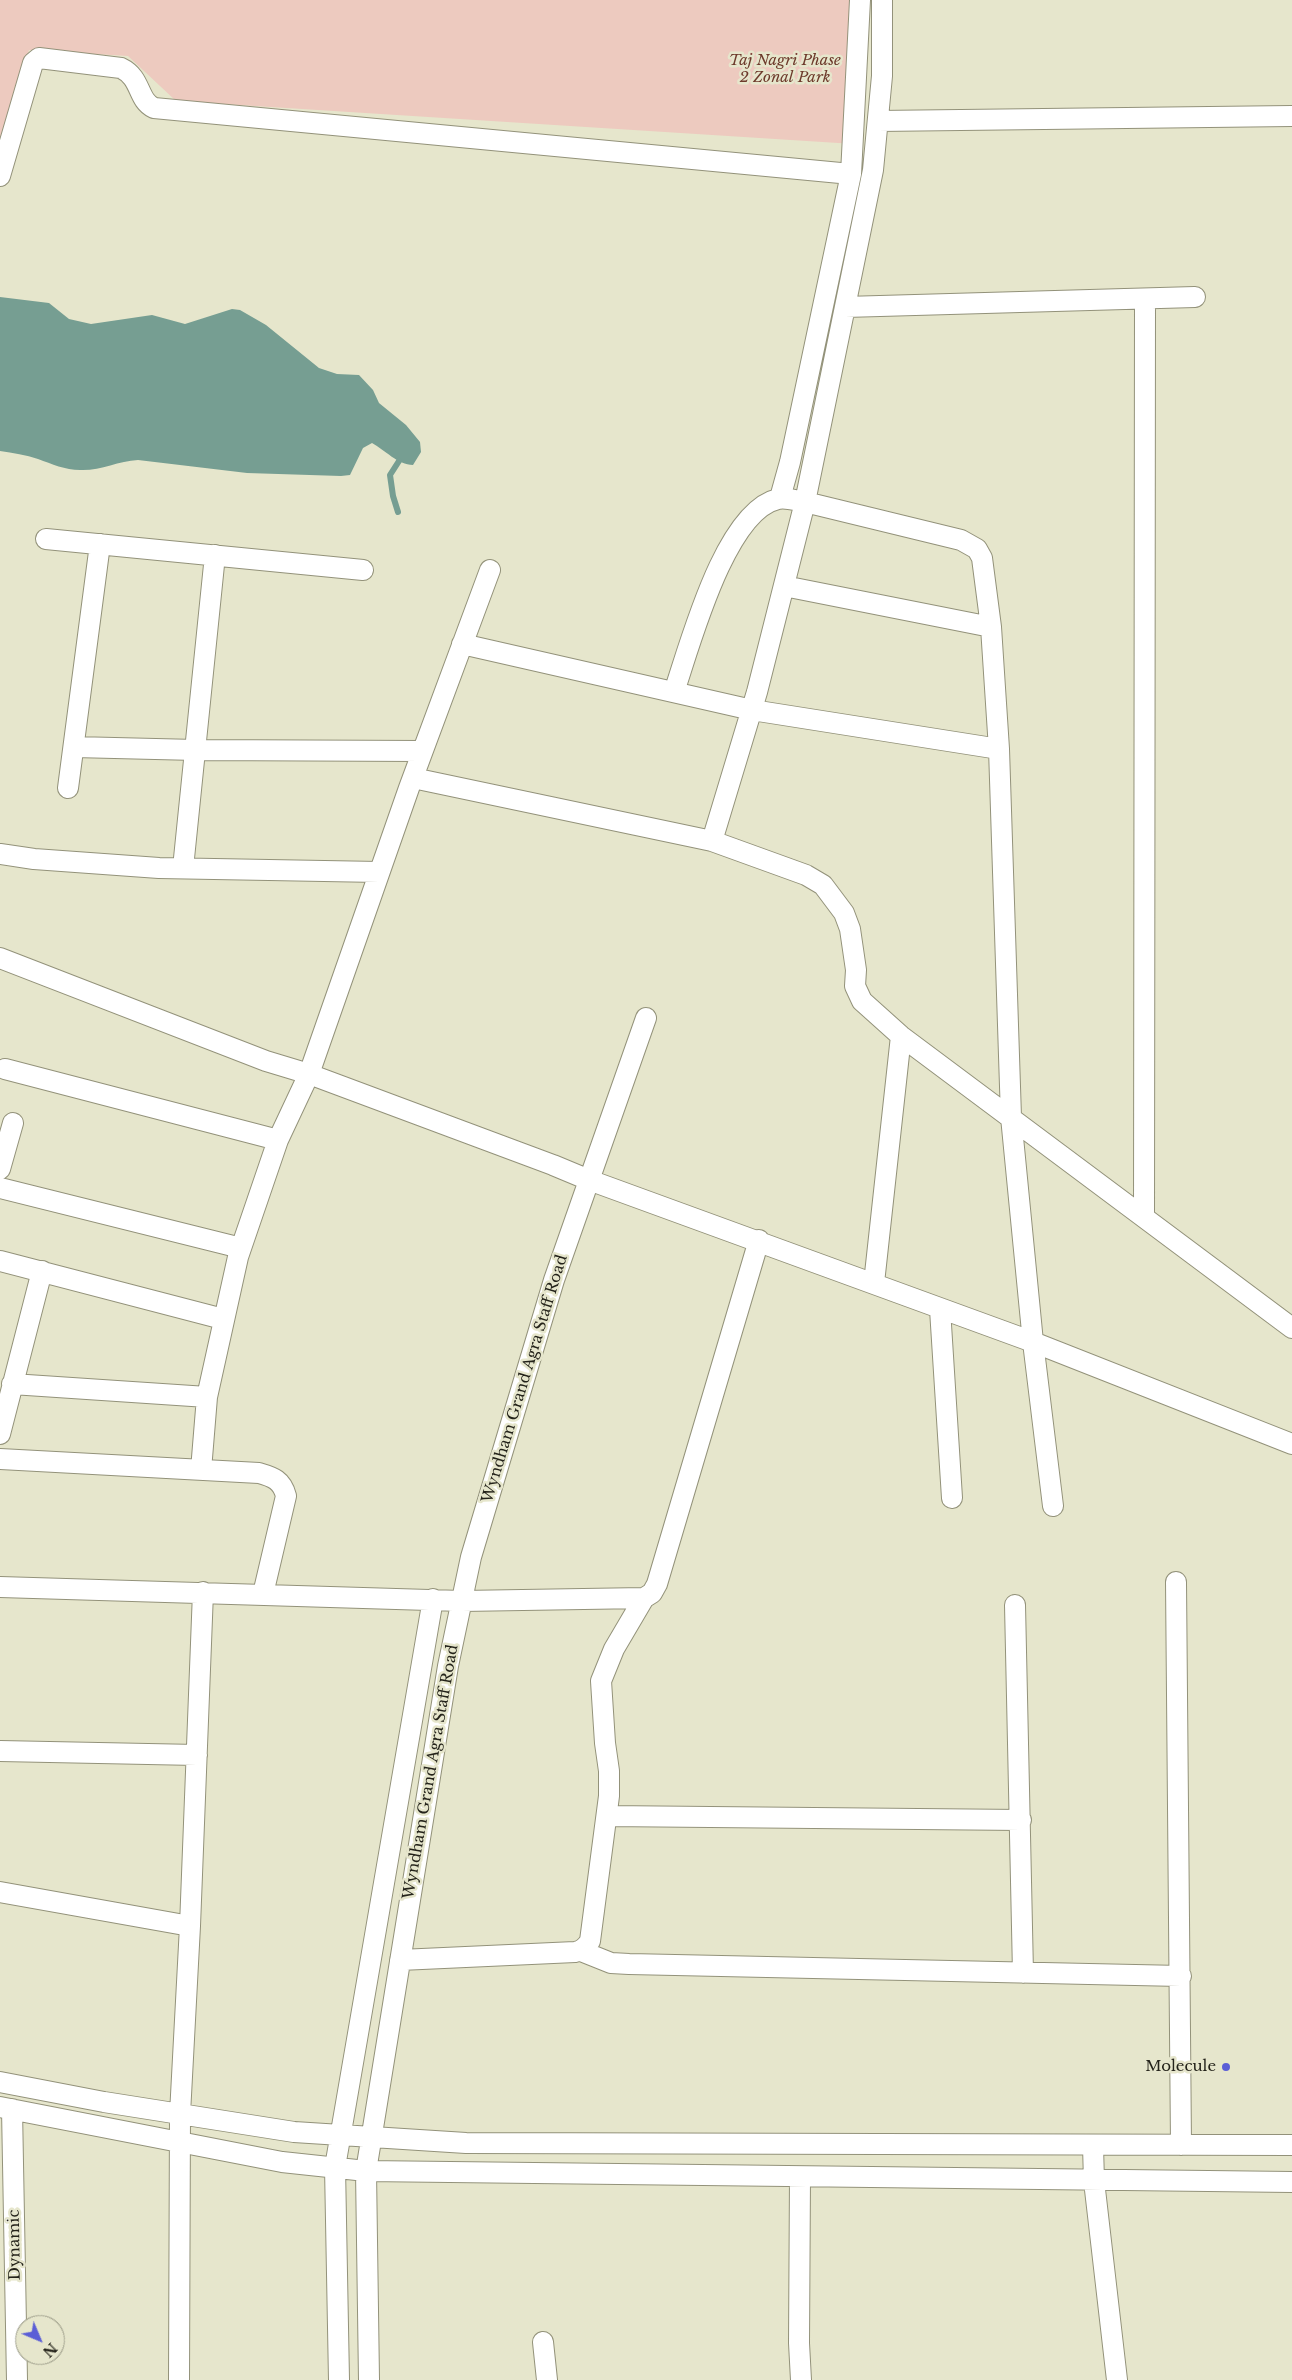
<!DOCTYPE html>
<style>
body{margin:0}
#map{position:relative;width:1292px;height:2380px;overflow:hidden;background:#e6e6cc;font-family:"Libre Baskerville",serif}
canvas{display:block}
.north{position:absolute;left:15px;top:2315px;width:50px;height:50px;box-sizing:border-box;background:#e6e6cc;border:1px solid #989885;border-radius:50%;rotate:135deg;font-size:14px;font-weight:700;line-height:20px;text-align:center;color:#24231a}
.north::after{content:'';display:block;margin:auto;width:18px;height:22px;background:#5b5ed6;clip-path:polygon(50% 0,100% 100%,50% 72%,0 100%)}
</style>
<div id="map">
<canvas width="1292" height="2380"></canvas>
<div class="north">N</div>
</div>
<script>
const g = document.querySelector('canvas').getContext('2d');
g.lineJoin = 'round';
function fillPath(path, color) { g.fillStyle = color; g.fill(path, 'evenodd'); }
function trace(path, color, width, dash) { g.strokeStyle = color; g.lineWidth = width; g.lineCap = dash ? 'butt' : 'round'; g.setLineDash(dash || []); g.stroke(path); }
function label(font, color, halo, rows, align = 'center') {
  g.font = font + ' "Libre Baskerville",serif'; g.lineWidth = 5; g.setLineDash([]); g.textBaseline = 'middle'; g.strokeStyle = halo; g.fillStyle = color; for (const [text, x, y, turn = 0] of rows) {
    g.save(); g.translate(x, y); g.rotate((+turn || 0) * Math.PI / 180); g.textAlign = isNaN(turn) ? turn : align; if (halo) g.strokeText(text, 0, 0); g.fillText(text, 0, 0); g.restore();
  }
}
fillPath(new Path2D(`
 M 0,0 L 866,0 L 854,144 L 176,101 L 128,56 L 29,50 L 0,148 Z`), '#edcabf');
fillPath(new Path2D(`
 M 0,297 L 49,303 L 69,319 L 91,324 L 152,315 L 185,324 L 232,309 L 240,310 L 266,325 L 319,368 L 337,374 L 359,375 L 373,390 L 379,403 L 406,425 L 420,442 L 421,452 L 413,465 C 398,465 385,450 372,443 L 363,448 L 350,475 L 341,476 L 247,473 L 138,460 C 118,461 100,471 80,470 C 65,470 52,464 38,459 C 26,455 13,453 0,451 Z`), '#769e92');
trace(new Path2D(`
 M 398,512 L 393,496 L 390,475 L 399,461`), '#769e92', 6);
const minor = new Path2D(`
 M 878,121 L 1292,116
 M 0,176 L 33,63 L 39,58 L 121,68 C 142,78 137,100 154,108 L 851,174
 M 845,307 L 1195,297
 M 780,498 L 790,462 L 851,174 L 860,0
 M 46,539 L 363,570
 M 784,586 L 991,627
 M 462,644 L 752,710 L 999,749
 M 674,692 C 690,645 725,511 778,499 C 786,497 797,501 805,502 L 961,540 L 977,549 L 982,558 L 991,627 L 999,749 L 1011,1117 L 1033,1342 L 1053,1506
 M 74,747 L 196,750 L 422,751
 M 413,778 L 712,841 L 806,875 L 823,885 L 844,913 L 850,929 L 856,970 L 855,986 L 862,1001 L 901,1036 L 1292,1328
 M 68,788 L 100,544
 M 712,841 L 757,692 L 805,502 L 873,170 L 882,76 L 882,0
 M 0,854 L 34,859 L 159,868 L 379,872
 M 183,868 L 215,555
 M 0,958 L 266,1061 L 309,1074 L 553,1165 L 589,1180 L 1033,1342 L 1292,1444
 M 5,1069 L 278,1140
 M 0,1169 L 13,1123
 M 0,1188 L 241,1248
 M 1144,1217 L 1145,299
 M 0,1261 L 223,1319
 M 874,1283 L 901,1036
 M 940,1309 L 952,1498
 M 12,1384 L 207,1397
 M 0,1434 L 42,1271
 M 0,1459 L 259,1473 C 273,1477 282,1480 286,1496 L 263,1594
 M 201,1470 L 207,1397 L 238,1257 L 278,1140 L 309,1074 L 409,788 L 490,570
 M 1176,1582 L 1181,2145
 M 0,1587 L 462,1601 L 644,1598 L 652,1593 L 657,1584 L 759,1240
 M 1015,1605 L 1023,1973
 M 0,1751 L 197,1755
 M 607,1816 L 1021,1820
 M 0,1892 L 190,1926
 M 581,1951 L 611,1963 L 629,1964 L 1181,1976
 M 400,1960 L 575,1952 C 582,1951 586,1947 590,1941 L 609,1796 L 609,1771 L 605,1743 L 601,1681 L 614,1649 L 644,1598
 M 0,2082 L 104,2102 L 294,2132 L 466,2143 L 1292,2145
 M 0,2107 L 282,2162 L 366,2171 L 1292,2182
 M 12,2109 L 17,2380
 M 1093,2146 L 1094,2181 L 1117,2380
 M 800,2177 L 799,2343 L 801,2380
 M 543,2342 L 547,2380
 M 179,2380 L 180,2114 L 190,1926 L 203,1592
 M 339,2380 L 335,2167 L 433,1599
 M 369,2380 L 366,2171 L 448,1666 L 471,1557 L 554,1280 L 646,1018`);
trace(minor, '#93927a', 22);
trace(minor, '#fff', 20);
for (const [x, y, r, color] of [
 [1226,2067,5,"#5b5ed6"]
]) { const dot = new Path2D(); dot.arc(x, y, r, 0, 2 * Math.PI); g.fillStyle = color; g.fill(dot); trace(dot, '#e6e6cc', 2); }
label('italic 15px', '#6e3b2c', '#e6e6cc', [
 ["Taj Nagri Phase",785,61],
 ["2 Zonal Park",785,78]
]);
label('15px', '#24231a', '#e6e6cc', [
 ["Wyndham Grand Agra Staff Road",525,1379,-73],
 ["Wyndham Grand Agra Staff Road",431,1772,-80],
 ["Dynamic",15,2245,-91]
]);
label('15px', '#24231a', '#e6e6cc', [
 ["Molecule",1216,2067]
], 'right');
</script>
